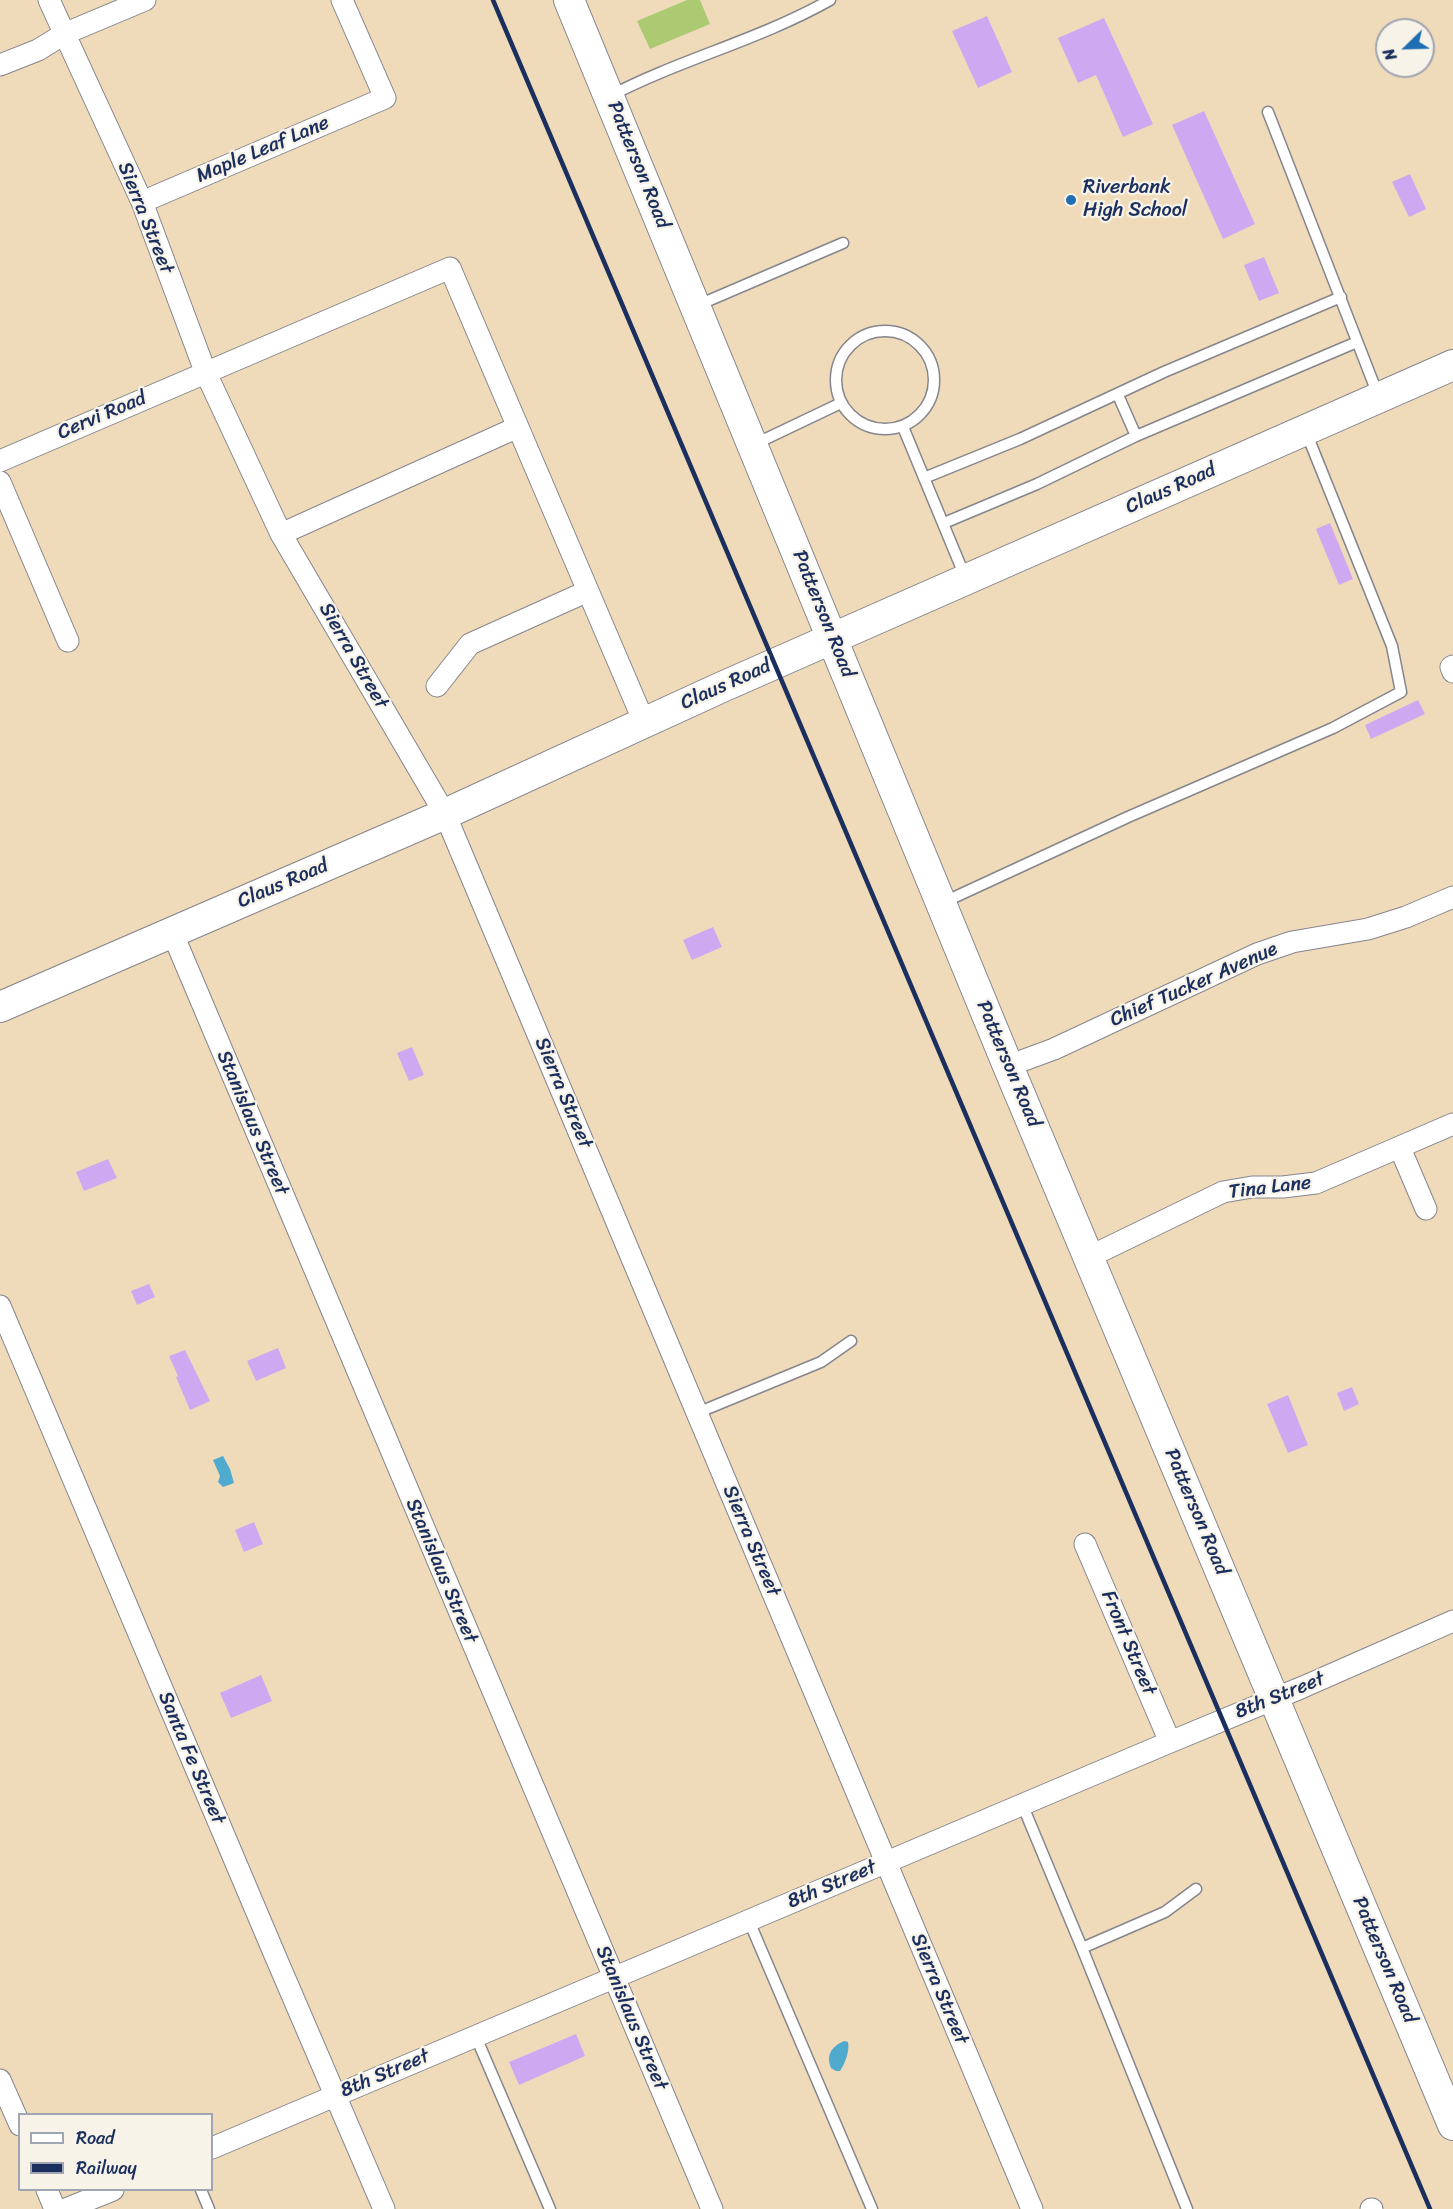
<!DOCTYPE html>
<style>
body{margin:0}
#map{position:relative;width:1453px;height:2209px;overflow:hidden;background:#efdbba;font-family:Sriracha,sans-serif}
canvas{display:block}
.legend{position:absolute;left:18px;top:2113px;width:195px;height:78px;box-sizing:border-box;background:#f7f3e8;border:2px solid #9fa5b1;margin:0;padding:8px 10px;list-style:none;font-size:18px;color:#1b2f5e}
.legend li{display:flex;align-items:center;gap:12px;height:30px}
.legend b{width:30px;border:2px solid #9fa5b1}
.north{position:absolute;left:1375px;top:18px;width:60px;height:60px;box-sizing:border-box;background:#f7f3e8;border:2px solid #9fa5b1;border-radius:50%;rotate:247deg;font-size:16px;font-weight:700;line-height:24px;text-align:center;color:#1b2f5e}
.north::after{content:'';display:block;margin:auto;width:21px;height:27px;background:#1f6fb2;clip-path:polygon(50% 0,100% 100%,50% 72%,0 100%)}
</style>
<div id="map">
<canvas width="1453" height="2209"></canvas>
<ul class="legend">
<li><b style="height:8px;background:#fff"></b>Road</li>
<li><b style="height:8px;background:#1b2f5e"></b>Railway</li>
</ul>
<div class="north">N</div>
</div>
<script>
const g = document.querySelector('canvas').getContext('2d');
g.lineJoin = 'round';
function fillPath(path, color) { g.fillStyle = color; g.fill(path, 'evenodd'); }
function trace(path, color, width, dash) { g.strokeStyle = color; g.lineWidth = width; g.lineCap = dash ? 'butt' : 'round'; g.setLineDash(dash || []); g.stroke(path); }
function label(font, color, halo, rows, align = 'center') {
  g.font = font + ' Sriracha,sans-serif'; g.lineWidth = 4.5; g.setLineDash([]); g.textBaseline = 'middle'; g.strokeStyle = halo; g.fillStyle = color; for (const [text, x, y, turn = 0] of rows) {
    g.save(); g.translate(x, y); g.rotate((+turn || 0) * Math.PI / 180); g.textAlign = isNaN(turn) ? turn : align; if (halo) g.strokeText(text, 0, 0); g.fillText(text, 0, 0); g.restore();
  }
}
fillPath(new Path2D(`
 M 687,0 L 700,0 L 710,24 L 650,49 L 637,21 Z`), '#acca72');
fillPath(new Path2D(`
 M 223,1456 L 230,1469 L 234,1483 L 223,1487 L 218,1482 L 220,1476 L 213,1460 Z
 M 844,2041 L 848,2042 C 850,2050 845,2064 840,2071 L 836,2071 L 831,2068 C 826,2055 831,2047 844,2041 Z`), '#50aace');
fillPath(new Path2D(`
 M 987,16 L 1012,72 L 978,88 L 952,31 Z
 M 1104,18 L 1153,124 L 1123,137 L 1096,75 L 1078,83 L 1058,38 Z
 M 1204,111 L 1255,224 L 1223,239 L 1172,125 Z
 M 1410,174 L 1426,209 L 1409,217 L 1392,182 Z
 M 1264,257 L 1279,293 L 1259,301 L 1244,265 Z
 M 1330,523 L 1353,579 L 1339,585 L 1316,529 Z
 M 1418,700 L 1425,714 L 1371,739 L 1365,725 Z
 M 713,927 L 722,947 L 692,960 L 683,940 Z
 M 412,1047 L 424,1075 L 409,1081 L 397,1053 Z
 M 108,1159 L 117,1178 L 84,1191 L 76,1172 Z
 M 149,1284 L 155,1297 L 137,1305 L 131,1291 Z
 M 278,1348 L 286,1368 L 256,1381 L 247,1361 Z
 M 185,1350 L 210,1401 L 190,1410 L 176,1377 L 178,1376 L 169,1356 Z
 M 1352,1387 L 1359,1404 L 1344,1411 L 1337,1393 Z
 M 1288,1395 L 1308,1445 L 1288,1453 L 1267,1404 Z
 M 254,1522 L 263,1544 L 244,1552 L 235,1530 Z
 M 261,1675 L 272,1701 L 231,1718 L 220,1693 Z
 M 576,2034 L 585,2056 L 519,2085 L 509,2062 Z`), '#cea9f1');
const lane = new Path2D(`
 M 610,96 C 681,59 759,40 830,0
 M 1268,112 L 1378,395
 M 696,306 L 843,243
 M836 380a49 49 0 1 1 98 0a49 49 0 1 1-98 0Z
 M 1118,395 L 1136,436
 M 903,427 L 966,579
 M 755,444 L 841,403
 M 924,478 L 1020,439 L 1164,372 L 1341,297
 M 944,523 L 1037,484 L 1136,436 L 1357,342
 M 942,903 L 1128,817 L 1333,728 L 1401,692 L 1392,646 L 1306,432
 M 697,1413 L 821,1362 L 851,1341
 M 1022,1804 L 1082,1948 L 1187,2209
 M 749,1921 L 872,2209
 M 1082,1948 L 1165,1912 L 1196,1889
 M 476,2037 L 550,2209
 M 201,2190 L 209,2209`);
const street = new Path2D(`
 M 49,0 L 142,202 L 205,371 L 281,534 L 445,814 L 1032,2209
 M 0,65 L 38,50 L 64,34 L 145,0
 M 142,202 L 385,98 L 342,0
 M 0,461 L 450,268 L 644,722
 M 0,482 L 68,641
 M 281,534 L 518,427
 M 1453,666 L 1451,667 L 1453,672
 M 437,686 L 470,644 L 588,591
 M 172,932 L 712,2209
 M 1008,1066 L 1054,1049 L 1257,954 L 1292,942 L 1368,929 L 1406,917 L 1453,897
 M 1400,1148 L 1426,1209
 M 1089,1257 L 1223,1192 L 1252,1187 L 1283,1187 L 1316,1183 L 1453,1124
 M 0,1306 L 274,1953 L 384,2209
 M 1085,1544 L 1170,1742
 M 0,2080 L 20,2125
 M 212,2148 L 1170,1742 L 1303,1687 L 1453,1621
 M 47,2190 L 55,2209
 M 66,2209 L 113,2190
 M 1371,2209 L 1372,2209`);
const secondary = new Path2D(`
 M 569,0 L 1008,1066 L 1453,2125
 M 0,1007 L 445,814 L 722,687 L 1453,365`);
trace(lane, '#85858c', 13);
trace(street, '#85858c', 23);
trace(secondary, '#85858c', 32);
trace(lane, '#fff', 10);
trace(street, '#fff', 21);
trace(secondary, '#fff', 30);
trace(new Path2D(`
 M 493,0 L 1430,2209`), '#1b2f5e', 4.5);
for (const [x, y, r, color] of [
 [1071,200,6,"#1f6fb2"]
]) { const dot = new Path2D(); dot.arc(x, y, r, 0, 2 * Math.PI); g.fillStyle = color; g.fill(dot); trace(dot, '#f7f3e8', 2); }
label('20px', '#1b2f5e', '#f7f3e8', [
 ["Maple Leaf Lane",263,150,-23],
 ["Patterson Road",638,165,68],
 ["Sierra Street",145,218,68],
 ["Cervi Road",102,416,-23],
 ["Claus Road",1171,489,-24],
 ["Patterson Road",823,614,68],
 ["Sierra Street",353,656,60],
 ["Claus Road",726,685,-24],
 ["Claus Road",283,884,-23],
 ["Chief Tucker Avenue",1194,985,-24],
 ["Patterson Road",1008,1064,67],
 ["Sierra Street",563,1093,67],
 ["Stanislaus Street",252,1123,67],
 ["Tina Lane",1270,1188,-7],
 ["Patterson Road",1196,1512,67],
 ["Sierra Street",751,1541,67],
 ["Stanislaus Street",441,1571,67],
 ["Front Street",1128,1643,67],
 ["8th Street",1280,1696,-22],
 ["Santa Fe Street",191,1758,67],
 ["8th Street",832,1885,-23],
 ["Patterson Road",1384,1960,67],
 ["Sierra Street",939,1989,67],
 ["Stanislaus Street",631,2018,67],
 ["8th Street",385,2074,-23]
]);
label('20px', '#1b2f5e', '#f7f3e8', [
 ["Riverbank",1083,188],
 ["High School",1083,211]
], 'left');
</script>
